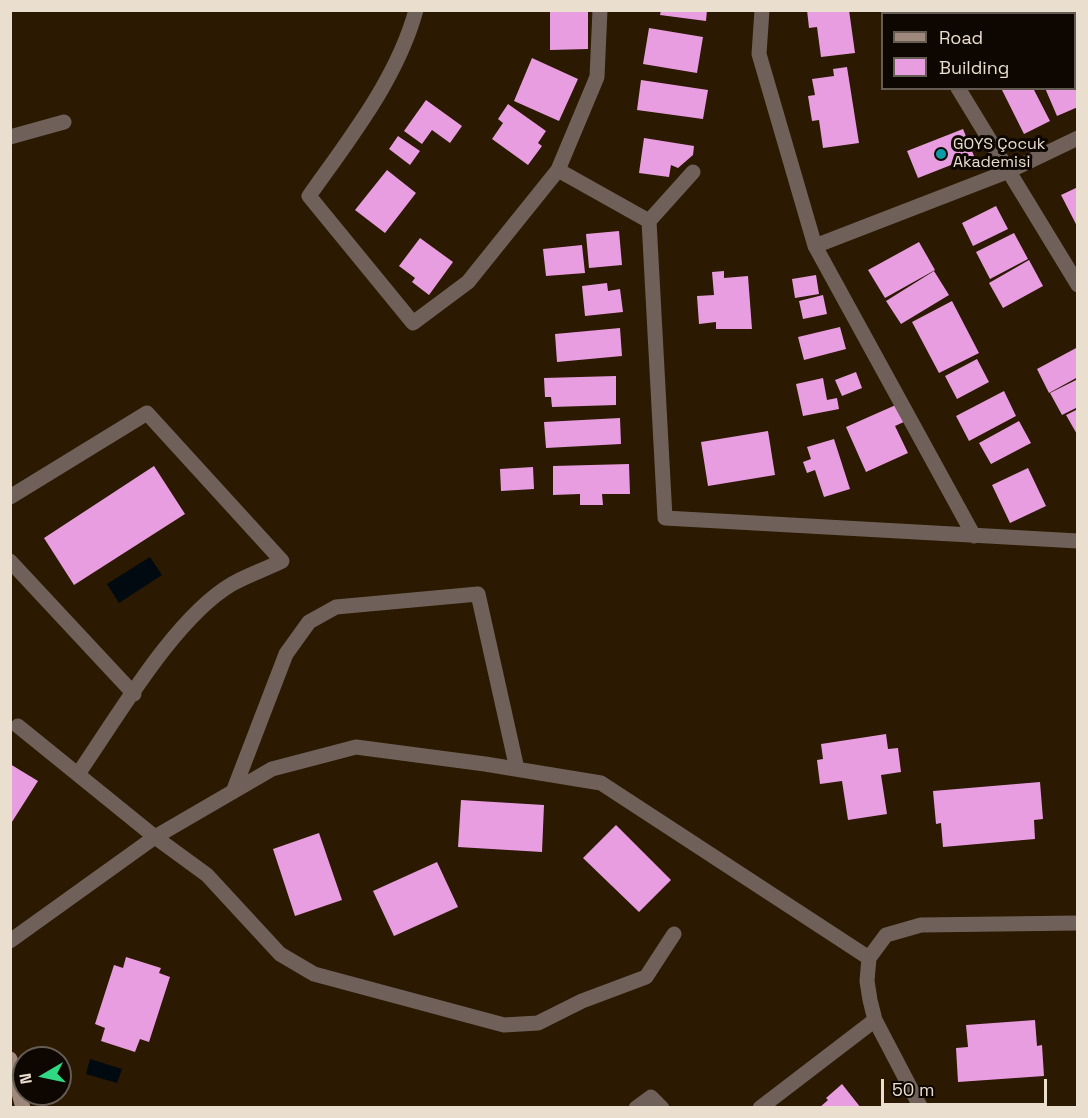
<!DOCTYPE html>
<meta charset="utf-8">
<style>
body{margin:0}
#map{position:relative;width:1088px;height:1118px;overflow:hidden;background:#2b1901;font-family:"Space Grotesk",sans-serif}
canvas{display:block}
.frame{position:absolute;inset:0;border:12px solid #eadecf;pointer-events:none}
.legend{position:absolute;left:881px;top:12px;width:195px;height:78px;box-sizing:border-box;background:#0d0601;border:2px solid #655c53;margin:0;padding:8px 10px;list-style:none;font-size:18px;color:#eadecf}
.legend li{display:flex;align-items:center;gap:12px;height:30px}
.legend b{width:30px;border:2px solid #655c53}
.north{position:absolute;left:12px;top:1046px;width:60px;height:60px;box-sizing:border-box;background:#0d0601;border:2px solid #655c53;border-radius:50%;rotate:261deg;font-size:16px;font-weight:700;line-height:24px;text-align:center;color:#eadecf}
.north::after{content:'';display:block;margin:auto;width:21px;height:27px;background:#30d883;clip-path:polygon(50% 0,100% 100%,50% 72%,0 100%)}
.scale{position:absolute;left:881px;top:1079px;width:166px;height:27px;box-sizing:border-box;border:3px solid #eadecf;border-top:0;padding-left:8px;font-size:18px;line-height:21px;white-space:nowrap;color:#eadecf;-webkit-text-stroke:4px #0d0601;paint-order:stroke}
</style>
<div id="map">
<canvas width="1088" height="1118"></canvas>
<div class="frame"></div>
<ul class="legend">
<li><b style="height:8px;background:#9d887b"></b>Road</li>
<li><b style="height:16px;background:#e99de1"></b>Building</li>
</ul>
<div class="north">N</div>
<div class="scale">50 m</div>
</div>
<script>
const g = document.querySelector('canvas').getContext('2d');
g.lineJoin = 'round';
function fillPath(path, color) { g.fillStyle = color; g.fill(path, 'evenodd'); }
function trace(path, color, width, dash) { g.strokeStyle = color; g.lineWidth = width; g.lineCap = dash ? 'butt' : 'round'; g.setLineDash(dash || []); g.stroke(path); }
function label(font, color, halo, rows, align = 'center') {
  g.font = font + ' "Space Grotesk",sans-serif'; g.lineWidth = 6; g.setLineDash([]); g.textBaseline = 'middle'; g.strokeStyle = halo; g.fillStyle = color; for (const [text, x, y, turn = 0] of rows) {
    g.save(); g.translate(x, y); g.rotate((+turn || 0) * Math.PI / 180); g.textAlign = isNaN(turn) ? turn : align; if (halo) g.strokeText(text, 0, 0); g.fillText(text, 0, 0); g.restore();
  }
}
fillPath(new Path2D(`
 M 150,557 L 162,575 L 119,603 L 107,584 Z
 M 90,1059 L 122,1069 L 117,1083 L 86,1074 Z`), '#000a10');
fillPath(new Path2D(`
 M 550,10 L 588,10 L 588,49 L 550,50 Z
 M 661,10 L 707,10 L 706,21 L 660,15 Z
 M 807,10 L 849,10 L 855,53 L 821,57 L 817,27 L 809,28 Z
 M 954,10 L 989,10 L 990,14 L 956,14 Z
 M 1015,10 L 1070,10 L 1071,14 L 1017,14 Z
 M 649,28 L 703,37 L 697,73 L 643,64 Z
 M 532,58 L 578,79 L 559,121 L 514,101 Z
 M 1078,64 L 1078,107 L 1057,116 L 1045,88 L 1074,88 L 1074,65 Z
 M 847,67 L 859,143 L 823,148 L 819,120 L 812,121 L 808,96 L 815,95 L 812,79 L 834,76 L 833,69 Z
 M 641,80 L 708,90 L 703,119 L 637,110 Z
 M 1001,88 L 1033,88 L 1050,121 L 1024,134 Z
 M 426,100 L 462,126 L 450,143 L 432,130 L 422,144 L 404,131 Z
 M 508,104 L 546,131 L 538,143 L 542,146 L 528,165 L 492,139 L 503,123 L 498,119 Z
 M 963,129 L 974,156 L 918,178 L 907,151 Z
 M 398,136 L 420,151 L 410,165 L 389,149 Z
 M 644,138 L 694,146 L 693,155 L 678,168 L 671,165 L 669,177 L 639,173 Z
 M 387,170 L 416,193 L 385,233 L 355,210 Z
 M 1078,187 L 1078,228 L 1061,195 Z
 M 996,206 L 1008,229 L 973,246 L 962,223 Z
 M 619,231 L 622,265 L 589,268 L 586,234 Z
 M 1014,233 L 1028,259 L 990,279 L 976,252 Z
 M 420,238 L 453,262 L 429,295 L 412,282 L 415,278 L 399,266 Z
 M 919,242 L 935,270 L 885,298 L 868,270 Z
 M 582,245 L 585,273 L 546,276 L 543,249 Z
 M 1029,260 L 1043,286 L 1003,308 L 989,283 Z
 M 724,271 L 724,278 L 748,276 L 752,329 L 716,329 L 716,322 L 699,324 L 697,296 L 714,295 L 712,272 Z
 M 934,271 L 949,295 L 901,324 L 886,301 Z
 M 816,275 L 819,294 L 795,298 L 792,279 Z
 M 607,283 L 608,291 L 620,289 L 623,312 L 585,316 L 582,286 Z
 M 823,295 L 827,314 L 803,319 L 799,301 Z
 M 952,301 L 979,353 L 939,373 L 912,322 Z
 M 840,327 L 846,349 L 804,360 L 798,337 Z
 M 620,328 L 622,356 L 557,362 L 555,334 Z
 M 1078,347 L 1078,377 L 1049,393 L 1037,369 Z
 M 977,359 L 989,382 L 957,399 L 945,376 Z
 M 856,372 L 862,388 L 842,396 L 835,380 Z
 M 616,376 L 616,405 L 552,407 L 551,397 L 545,397 L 544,378 Z
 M 823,378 L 827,400 L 837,398 L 839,409 L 803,416 L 796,384 Z
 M 1078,379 L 1078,407 L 1062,415 L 1050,393 Z
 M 1004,391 L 1016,416 L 969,441 L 956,416 Z
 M 898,404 L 906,421 L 895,426 L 908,453 L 866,472 L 846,427 Z
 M 1078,409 L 1078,436 L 1066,415 Z
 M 620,418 L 621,444 L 546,448 L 544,422 Z
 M 1019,421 L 1031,443 L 991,464 L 979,443 Z
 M 768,431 L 775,475 L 708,486 L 701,442 Z
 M 834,439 L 850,489 L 824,497 L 815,470 L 807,473 L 803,462 L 811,459 L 807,447 Z
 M 629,464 L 630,494 L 602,494 L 603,505 L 580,505 L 580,494 L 553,495 L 553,466 Z
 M 154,466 L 185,514 L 74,585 L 44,538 Z
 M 533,467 L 534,489 L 501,491 L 500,469 Z
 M 1028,468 L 1046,506 L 1010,523 L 992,485 Z
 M 886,734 L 888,749 L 898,748 L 901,772 L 881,775 L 887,814 L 848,820 L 842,781 L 820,784 L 817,760 L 823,759 L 821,744 Z
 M 10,764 L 38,781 L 10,825 Z
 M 1040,782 L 1043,819 L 1034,820 L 1035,839 L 943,847 L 941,823 L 936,824 L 933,791 Z
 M 461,800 L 544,805 L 542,852 L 458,847 Z
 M 616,825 L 671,880 L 639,912 L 583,858 Z
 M 319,833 L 342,900 L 295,916 L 273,849 Z
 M 437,862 L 458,907 L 394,936 L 373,891 Z
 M 126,957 L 161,968 L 159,973 L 170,977 L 149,1042 L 140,1039 L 135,1052 L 101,1041 L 105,1028 L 95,1024 L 114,965 L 123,968 Z
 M 1035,1020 L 1037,1046 L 1042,1045 L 1044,1076 L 958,1082 L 956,1048 L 968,1047 L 966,1025 Z
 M 842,1084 L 861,1108 L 819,1108 L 828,1100 L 826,1098 Z`), '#e99de1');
trace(new Path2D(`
 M 416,10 C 397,79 350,138 309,196 L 413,323 L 468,282 L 558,170 L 597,77 L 600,10
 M 762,10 L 759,54 L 815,246 L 974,536
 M 911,10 L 912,14
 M 958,88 L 1078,285
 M 10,137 L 64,122
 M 558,170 L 649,221
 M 693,172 L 649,221 L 665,518 L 1078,541
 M 815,246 L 1009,171 L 1078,138
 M 10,497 L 147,413 L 282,561 C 266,569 248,575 232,584 C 174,618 117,718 78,774
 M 10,561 L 134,694
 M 18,726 L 155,837 L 207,875 L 280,954 L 314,974 L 504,1025 L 538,1023 L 582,1001 L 646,977 L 674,934
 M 233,792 L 286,654 L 309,622 L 336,607 L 478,594 L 517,769
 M 10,941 L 155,837 L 272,769 L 356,747 L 485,764 L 601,783 L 869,958
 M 636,1108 L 651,1097 L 662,1108
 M 760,1108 L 875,1020
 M 921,1108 L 875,1020 L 870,1000 L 867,981 L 869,958 L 886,935 L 921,925 L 1078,923`), '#6f6159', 15);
trace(new Path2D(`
 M 10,1059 L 23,1108`), '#9d887b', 15);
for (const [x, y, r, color] of [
 [941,154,6,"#0f9aa8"]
]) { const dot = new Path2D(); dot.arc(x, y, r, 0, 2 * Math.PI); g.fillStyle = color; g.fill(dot); trace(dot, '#0d0601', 2); }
label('16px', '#eadecf', '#0d0601', [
 ["GOYS Çocuk",953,145],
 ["Akademisi",953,163]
], 'left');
</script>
